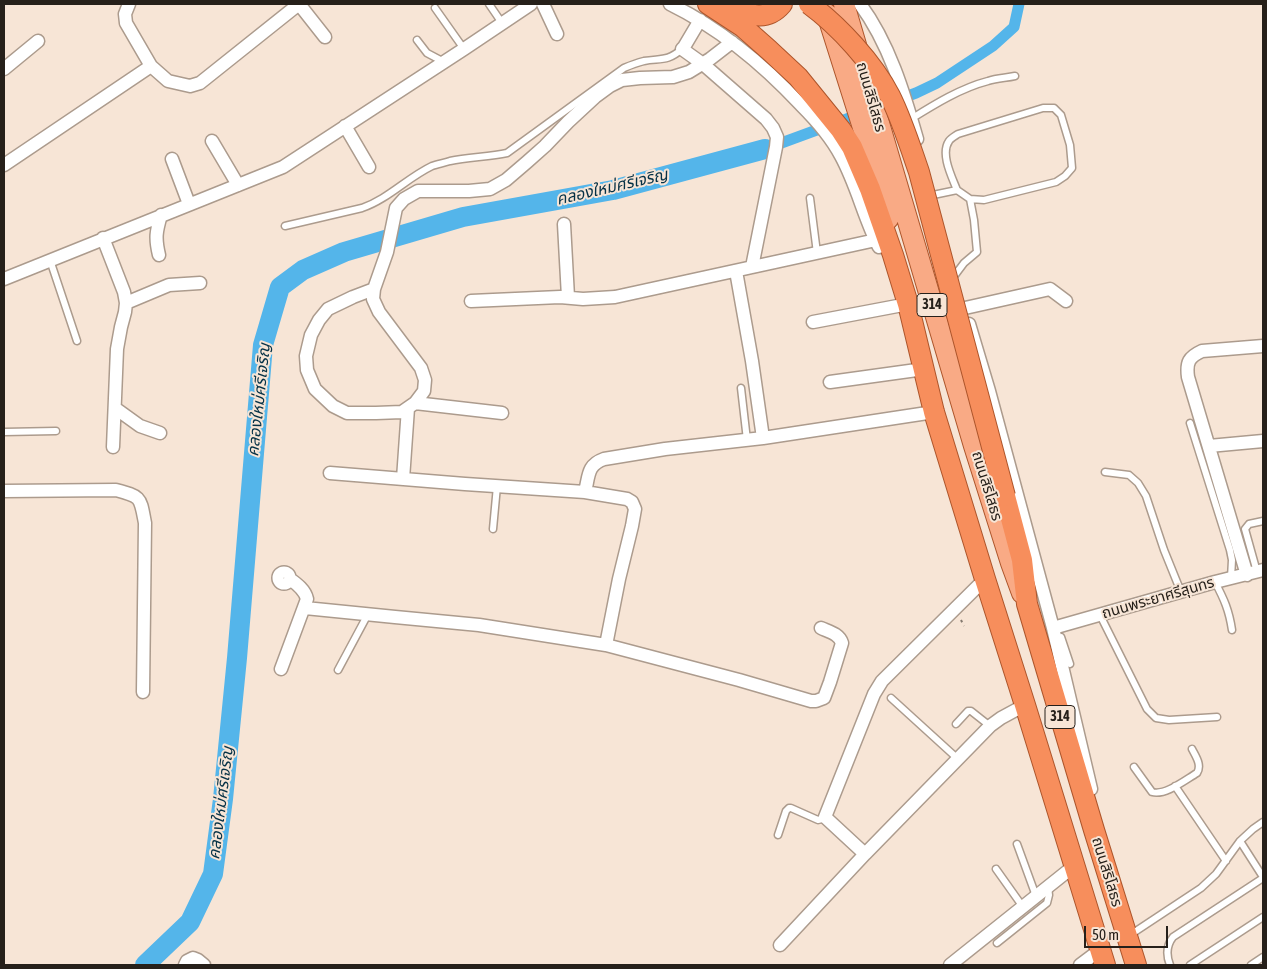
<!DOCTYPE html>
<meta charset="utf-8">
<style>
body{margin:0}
#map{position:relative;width:1267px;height:969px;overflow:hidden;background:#f7e5d6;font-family:"Asap Condensed",sans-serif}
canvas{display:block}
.frame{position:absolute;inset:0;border:5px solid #26201a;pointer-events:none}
.scale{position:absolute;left:1084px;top:926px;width:84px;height:22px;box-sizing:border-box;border:2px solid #26201a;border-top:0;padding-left:6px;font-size:15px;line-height:18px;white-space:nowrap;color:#26201a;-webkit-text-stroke:4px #f7e5d6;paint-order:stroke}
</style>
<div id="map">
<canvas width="1267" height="969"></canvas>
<div class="frame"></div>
<div class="scale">50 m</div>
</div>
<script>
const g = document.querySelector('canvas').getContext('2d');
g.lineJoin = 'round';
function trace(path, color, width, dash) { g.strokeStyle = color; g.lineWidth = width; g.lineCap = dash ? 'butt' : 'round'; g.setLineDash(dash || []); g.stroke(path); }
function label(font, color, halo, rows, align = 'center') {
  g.font = font + ' "Asap Condensed","Noto Sans Thai",sans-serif'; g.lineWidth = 4; g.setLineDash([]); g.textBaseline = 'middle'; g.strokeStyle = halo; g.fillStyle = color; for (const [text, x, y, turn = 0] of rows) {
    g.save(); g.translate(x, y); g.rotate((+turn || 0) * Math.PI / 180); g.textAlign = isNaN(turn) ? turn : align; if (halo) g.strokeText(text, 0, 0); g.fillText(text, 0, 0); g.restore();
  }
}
trace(new Path2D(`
 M 897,100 L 916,93 L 937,83 L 993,46 L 1014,27 L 1019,4
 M 765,149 L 863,113`), '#54b5ea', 11);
trace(new Path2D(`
 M 145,965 L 190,922 L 213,874 L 223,799 L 237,658 L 263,345 L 280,287 L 303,270 L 344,252 L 463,217 L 613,190 L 765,149`), '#54b5ea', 20);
const service = new Path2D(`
 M 489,4 L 502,23
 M 435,8 L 464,49
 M 417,40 L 427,53 L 444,62
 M 911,119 C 935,104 961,88 988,81 C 997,78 1006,78 1015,76
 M 933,195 L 957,190 L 970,199 L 984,200 L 1056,182 L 1065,176 L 1072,168 L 1070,145 L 1061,115 L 1054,108 L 1043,108 L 958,134 C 955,136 951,138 949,141 C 940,154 952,177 957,190
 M 810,198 L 817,253
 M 285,226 L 362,208 C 388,199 407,178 432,166 C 437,164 444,163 450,161 C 469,157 489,157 507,153 L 624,68 C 631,65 636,63 644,61 C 661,58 667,62 682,49
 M 50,260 L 77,341
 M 955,275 L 964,263 L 977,252 L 974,220 L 970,199
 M 741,388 L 747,440
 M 1190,423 L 1230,550 L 1232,560 L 1231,578
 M 4,432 L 56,431
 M 1105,472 L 1129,475 L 1138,483 L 1146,496 L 1164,550 L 1181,592
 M 493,529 L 497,486
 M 1257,572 L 1245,529 L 1249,524 L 1263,521
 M 1215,582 C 1224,599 1229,610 1232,630
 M 1100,615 L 1147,709 L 1156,718 L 1169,720 L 1217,717
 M 1061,637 L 1070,664
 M 338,670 L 368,614
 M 891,698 L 958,759
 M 956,724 L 968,711 L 971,711 L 990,726
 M 1134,767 L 1152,792 C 1165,796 1185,780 1197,773 C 1202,765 1196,757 1192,749
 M 1175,786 L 1226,861
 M 778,835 L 786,811 L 789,808 L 791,808 L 818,820 L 822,819 L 825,817
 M 1240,841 L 1263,877
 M 1017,844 L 1036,896
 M 996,869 L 1023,907
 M 1130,935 L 1201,888 L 1216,874 L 1240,841 L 1253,829 L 1263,822
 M 997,943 L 1047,903 L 1049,895 L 1048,887
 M 1170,965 C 1166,955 1166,946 1173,937 L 1263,878
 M 1190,965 L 1263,917
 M 1251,965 L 1263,957`);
const minor = new Path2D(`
 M 129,4 L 125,14 L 126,23 L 151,66 L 168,81 L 190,86 L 200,83 L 299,4
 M 299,4 L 325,37
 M 543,4 L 557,34
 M 670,4 C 721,29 762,63 801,105 C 816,120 831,137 841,156 C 857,185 864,218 879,247
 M 860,4 C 889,43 904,93 917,139
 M 700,20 L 684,47 L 682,49 L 703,64 L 766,119 L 773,128 L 777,137 L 776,147 L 752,267
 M 4,69 L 38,41
 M 345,126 L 369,167
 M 212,141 L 238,185
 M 172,159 L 189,204
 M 4,165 L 151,66
 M 564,224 L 568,297
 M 103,238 L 124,292 L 126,303 L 125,312 L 121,327 L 117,349 L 113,447
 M 159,255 C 155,238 156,232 161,215
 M 736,271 L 752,361 L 763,438
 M 4,279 L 283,167 L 464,49 L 531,4
 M 374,289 L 353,297 L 328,309 L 319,320 L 311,335 L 306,356 L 307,370 L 315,389 L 333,406 L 347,413 L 376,413 L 402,412 L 415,403 L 424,391 L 425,380 L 421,368 L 379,312 L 373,299 L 374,289 L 387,252 L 396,208 L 404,199 L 418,191 L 469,191 L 490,189 L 506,180 L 527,162 L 545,146 L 568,122 L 595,97 L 610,86 L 622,80 L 640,78 L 673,77 L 689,72 L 710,59 L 732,42
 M 471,301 L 560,297 L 583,299 L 615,297 L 876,240
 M 126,303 L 169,285 L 200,283
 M 965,308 L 1050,289 L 1066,301
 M 813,322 L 908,304
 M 969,324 L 989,391 L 1053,628 L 1091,789
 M 830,382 L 924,369
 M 415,403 L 502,413
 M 115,408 L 140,426 L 160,433
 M 1209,446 L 1263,441
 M 330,473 L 465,484 L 585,492 L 627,499 L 632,502 L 635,509 L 632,526 L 619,579 L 606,645
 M 403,479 L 408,408
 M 4,491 L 116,490 C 142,497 140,497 145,523 L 143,692
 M 585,492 C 589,476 587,465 604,459 L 665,449 L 763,438 L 934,412
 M278.5 578a5.5 5.5 0 1 1 11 0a5.5 5.5 0 1 1-11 0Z
 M 1247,575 L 1188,377 C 1186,362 1189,357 1202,351 L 1263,346
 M 305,608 L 395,617 L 479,625 L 606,645 L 739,680 L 811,701 L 816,701 L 824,698 L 830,682 L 842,643 C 839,634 830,632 821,628
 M 1053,628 L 1215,582 L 1263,570
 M 281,669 L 307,599 C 305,590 297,584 290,579
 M 865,854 L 825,817 L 874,694 L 882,681 L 985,579
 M 780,945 L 865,854 L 990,726 L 1001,718 L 1025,705
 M 185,965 L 187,961 L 193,958 L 198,960 L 204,965
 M 950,965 L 1074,866
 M 1080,965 L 1100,950`);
const primary = new Path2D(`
 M 844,4 L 974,446 L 1011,563 L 1022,593
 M 827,14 L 877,172 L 888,219`);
const trunk = new Path2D(`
 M 708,4 L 743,27 L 769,50 L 798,77 L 841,130 L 852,147 L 870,189 L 893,255 L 908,304 L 934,412 L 985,579 L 1025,705 L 1105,965
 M 729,4 C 746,15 766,23 782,4
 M 1005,496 L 1022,560 L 1027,604 L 1094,830 L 1136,965`);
trace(service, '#ac9b8d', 9);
trace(minor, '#ac9b8d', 15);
trace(primary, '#ad552b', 22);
trace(trunk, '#ad552b', 22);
trace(new Path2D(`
 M 961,620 L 964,626`), '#84796f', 2, [2.5, 4]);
trace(service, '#fff', 6);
trace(minor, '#fff', 12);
trace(primary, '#f9aa85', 20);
trace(trunk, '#f78e5c', 20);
const trunkBridge = new Path2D(`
 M 809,4 C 839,26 873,63 890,96 C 902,120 910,146 919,172 L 1005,496`);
trace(trunkBridge, '#ad552b', 22, []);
trace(trunkBridge, '#f78e5c', 20);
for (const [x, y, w] of [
 [932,305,30],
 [1060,717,30]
]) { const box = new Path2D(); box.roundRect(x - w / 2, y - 11.5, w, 23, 4); g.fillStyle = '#f7e5d6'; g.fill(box); trace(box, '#26201a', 1); }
label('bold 14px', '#26201a', null, [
 ["314",932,305],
 ["314",1060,717]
]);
label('15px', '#26201a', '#f7e5d6', [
 ["ถนนสิริโสธร",871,97,74],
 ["ถนนสิริโสธร",987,486,73],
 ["ถนนพระยาศรีสุนทร",1158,598,-16],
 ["ถนนสิริโสธร",1107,872,73]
]);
label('italic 16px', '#053146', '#f7e5d6', [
 ["คลองใหม่ศรีเจริญ",612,187,-13],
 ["คลองใหม่ศรีเจริญ",259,400,-84],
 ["คลองใหม่ศรีเจริญ",221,803,-83]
]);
</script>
